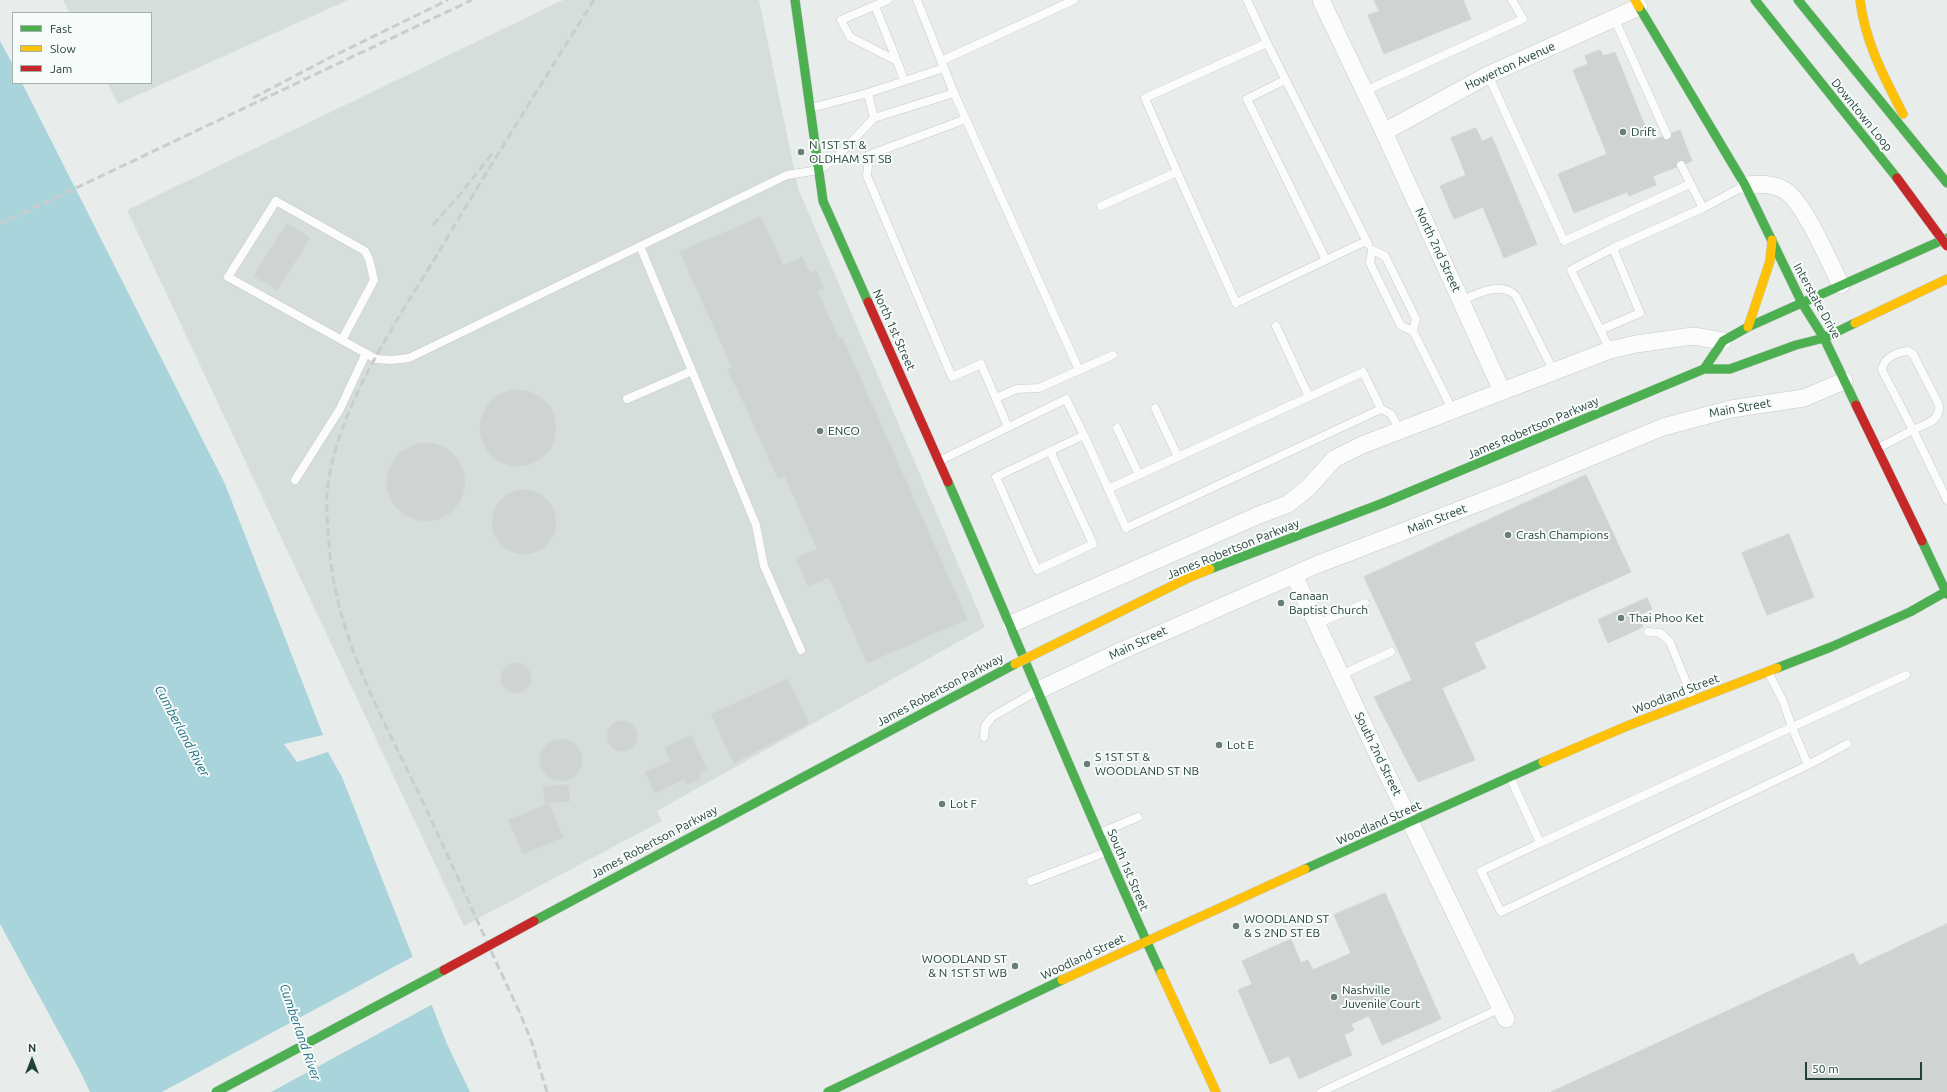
<!DOCTYPE html>
<style>
body{margin:0}
#map{position:relative;width:1947px;height:1092px;overflow:hidden;background:#e8edeb;font-family:Ubuntu,sans-serif}
canvas{display:block}
.legend{position:absolute;left:12px;top:12px;width:140px;height:72px;box-sizing:border-box;background:#f7fbf9;border:1px solid #a3b1ad;margin:0;padding:5px 7px;list-style:none;font-size:12px;color:#24423a}
.legend li{display:flex;align-items:center;gap:8px;height:20px}
.legend b{width:20px;border:1px solid #a3b1ad}
.north{position:absolute;left:12px;top:1040px;width:40px;height:40px;-webkit-text-stroke:3px #f7fbf9;paint-order:stroke;rotate:0deg;font-size:11px;font-weight:700;line-height:16px;text-align:center;color:#24423a}
.north::after{content:'';display:block;margin:auto;width:14px;height:18px;background:#24423a;clip-path:polygon(50% 0,100% 100%,50% 72%,0 100%)}
.scale{position:absolute;left:1805px;top:1062px;width:117px;height:18px;box-sizing:border-box;border:2px solid #24423a;border-top:0;padding-left:5px;font-size:12px;line-height:14px;white-space:nowrap;color:#24423a;-webkit-text-stroke:3px #f7fbf9;paint-order:stroke}
</style>
<div id="map">
<canvas width="1947" height="1092"></canvas>
<ul class="legend">
<li><b style="height:5px;background:#4caf50"></b>Fast</li>
<li><b style="height:5px;background:#ffc107"></b>Slow</li>
<li><b style="height:5px;background:#c62828"></b>Jam</li>
</ul>
<div class="north">N</div>
<div class="scale">50 m</div>
</div>
<script>
const g = document.querySelector('canvas').getContext('2d');
g.lineJoin = 'round';
function fillPath(path, color) { g.fillStyle = color; g.fill(path, 'evenodd'); }
function trace(path, color, width, dash) { g.strokeStyle = color; g.lineWidth = width; g.lineCap = dash ? 'butt' : 'round'; g.setLineDash(dash || []); g.stroke(path); }
function label(font, color, halo, rows, align = 'center') {
  g.font = font + ' Ubuntu,sans-serif'; g.lineWidth = 4; g.setLineDash([]); g.textBaseline = 'middle'; g.strokeStyle = halo; g.fillStyle = color; for (const [text, x, y, turn = 0] of rows) {
    g.save(); g.translate(x, y); g.rotate((+turn || 0) * Math.PI / 180); g.textAlign = isNaN(turn) ? turn : align; if (halo) g.strokeText(text, 0, 0); g.fillText(text, 0, 0); g.restore();
  }
}
fillPath(new Path2D(`
 M 63,0 L 348,0 L 118,104 L 107,83 L 151,83 L 151,13 L 70,13 Z
 M 563,0 L 759,0 L 798,188 L 985,627 L 657,811 L 662,821 L 464,926 L 127,210 Z`), '#d6dedb');
fillPath(new Path2D(`
 M 0,41 L 13,65 L 13,83 L 22,83 L 225,484 L 323,735 L 284,744 L 297,762 L 328,752 L 342,777 L 447,1044 L 470,1092 L 90,1092 L 80,1071 L 0,924 Z`), '#a9d4db');
fillPath(new Path2D(`
 M 414,956 L 433,1004 L 271,1092 L 162,1092 Z`), '#e8edeb');
const building = new Path2D(`
 M 1374,0 L 1463,0 L 1471,19 L 1384,54 L 1368,15 L 1379,11 Z
 M 1600,50 L 1603,56 L 1615,52 L 1651,141 L 1680,130 L 1692,161 L 1653,176 L 1656,185 L 1629,196 L 1627,192 L 1574,213 L 1558,174 L 1607,154 L 1573,70 L 1588,64 L 1585,56 Z
 M 1476,128 L 1482,141 L 1492,137 L 1537,244 L 1504,258 L 1483,207 L 1454,219 L 1440,186 L 1466,175 L 1451,138 Z
 M 761,217 L 783,265 L 802,257 L 810,273 L 816,270 L 824,288 L 817,291 L 839,339 L 842,337 L 967,619 L 867,663 L 829,577 L 808,586 L 796,558 L 817,549 L 785,476 L 778,479 L 736,385 L 735,386 L 727,369 L 732,367 L 680,252 Z
 M 287,223 L 310,238 L 277,290 L 254,276 Z
 M480 428a38 38 0 1 1 76 0a38 38 0 1 1-76 0Z
 M387 482a39 39 0 1 1 78 0a39 39 0 1 1-78 0Z
 M 1586,475 L 1631,572 L 1474,643 L 1486,668 L 1442,688 L 1475,760 L 1418,782 L 1374,697 L 1412,680 L 1364,577 Z
 M492 522a32 32 0 1 1 64 0a32 32 0 1 1-64 0Z
 M 1789,534 L 1814,597 L 1767,615 L 1742,553 Z
 M 1647,598 L 1652,609 L 1638,616 L 1643,627 L 1608,643 L 1598,620 Z
 M501 678a15 15 0 1 1 30 0a15 15 0 1 1-30 0Z
 M 787,679 L 809,723 L 734,763 L 711,715 Z
 M607 736a15 15 0 1 1 30 0a15 15 0 1 1-30 0Z
 M 691,736 L 707,769 L 700,772 L 699,779 L 686,785 L 684,779 L 655,793 L 645,772 L 671,761 L 665,748 Z
 M540 760a21 21 0 1 1 42 0a21 21 0 1 1-42 0Z
 M 568,785 L 570,801 L 545,803 L 543,787 Z
 M 549,804 L 563,837 L 523,854 L 509,820 Z
 M 1385,893 L 1441,1019 L 1382,1045 L 1369,1016 L 1351,1024 L 1354,1030 L 1344,1035 L 1352,1055 L 1299,1079 L 1289,1056 L 1270,1064 L 1238,990 L 1252,984 L 1242,961 L 1291,939 L 1301,963 L 1308,960 L 1313,970 L 1351,953 L 1334,915 Z
 M 1947,924 L 1947,1092 L 1551,1092 L 1853,953 L 1859,965 Z`);
fillPath(building, '#cfd4d2');
trace(building, '#d1d6d4', 1);
const lane = new Path2D(`
 M 888,0 L 841,20 L 850,37 L 897,61 L 904,80
 M 917,0 L 954,93 L 1079,370
 M 1247,0 L 1267,43 L 1145,98 L 1177,172 L 1236,303 L 1366,241
 M 875,6 L 897,61
 M 1614,18 L 1667,135
 M 1267,43 L 1368,244
 M 941,61 L 1074,0
 M 1488,75 L 1564,241 L 1690,184
 M 1285,80 L 1247,99 L 1326,260
 M 1365,91 L 1523,19 L 1512,0
 M 868,93 L 874,118
 M 811,108 L 868,93 L 944,68
 M 966,119 L 869,155 L 867,176 L 952,377 L 981,364 L 1008,427
 M 1681,165 L 1703,208
 M 1101,206 L 1177,172
 M 640,246 L 756,525 L 764,566 L 801,650
 M 1461,301 C 1478,293 1501,281 1516,296 L 1554,372
 M 1276,326 L 1309,397
 M 1600,330 L 1640,313 L 1613,248 L 1703,208 L 1744,186
 M 1413,331 L 1401,326 L 1370,263 L 1372,250 L 1385,256 L 1416,319 L 1413,331 L 1453,411
 M 342,340 L 374,280 L 369,259 L 365,251 L 276,201 L 228,277 L 376,359 L 391,360 L 409,358 L 787,175 L 819,170 L 838,156 L 874,118 L 954,93
 M 1610,350 L 1571,270 L 1613,248
 M 996,398 L 1017,389 L 1039,388 L 1113,355
 M 627,399 L 692,371
 M 1155,408 L 1178,457
 M 1381,409 L 1391,414 L 1400,431
 M 1117,428 L 1139,475
 M 1084,435 L 1126,528 L 1381,409 L 1363,372 L 1108,489
 M 1878,448 L 1913,430 L 1882,370 C 1883,358 1897,352 1908,351 L 1913,354 L 1939,405 C 1941,421 1925,424 1913,430 L 1947,500
 M 939,461 L 1066,399 L 1084,435 L 996,477 L 1037,570 L 1093,544 L 1050,451
 M 295,480 L 340,409 L 366,353
 M 1317,624 L 1365,603
 M 1648,632 L 1660,633 L 1670,642 L 1693,699
 M 1768,672 L 1783,701 L 1792,727 L 1906,675
 M 1341,675 L 1391,652
 M 984,737 L 985,726 L 992,717 L 1037,691
 M 1808,765 L 1847,744
 M 1510,777 L 1540,843 L 1792,727 L 1808,765 L 1501,912 L 1481,871 L 1540,843
 M 1100,833 L 1138,817
 M 1031,881 L 1106,852
 M 1321,1092 L 1501,1008`);
const street = new Path2D(`
 M 1321,0 L 1384,132 L 1502,391
 M 1384,132 L 1488,75 L 1639,7
 M 1745,185 C 1758,184 1772,183 1784,190 C 1804,201 1829,262 1841,285
 M 1294,575 L 1375,749 L 1506,1019
 M 1011,624 L 1259,515 L 1288,504 L 1308,488 L 1334,459 L 1362,445 L 1610,350 L 1636,344 L 1693,336 L 1723,341
 M 1039,690 L 1121,651 L 1316,565 L 1509,491 L 1663,427 L 1731,409 L 1804,398 L 1844,381`);
const fast = new Path2D(`
 M 795,0 L 823,201 L 868,302
 M 1755,0 L 1897,178
 M 1798,0 L 1947,183
 M 1639,7 L 1745,185 L 1802,303 L 1824,338 L 1856,405
 M 1704,369 L 1723,341 L 1748,327 L 1947,238
 M 948,482 C 1020,645 1086,811 1161,973
 M 1383,503 L 1704,369 L 1730,369 L 1796,345 L 1824,338 L 1855,323
 M 1922,541 L 1947,594
 M 1777,668 L 1831,647 L 1910,612 L 1947,591
 M 1305,869 L 1543,762
 M 828,1092 L 1062,980`);
const slow = new Path2D(`
 M 1635,0 L 1639,7
 M 1860,0 C 1865,42 1884,77 1903,114
 M 1855,323 L 1947,279
 M 1748,327 L 1770,261 L 1772,240
 M 1543,762 L 1627,726 L 1777,668
 M 1161,973 L 1216,1092
 M 1062,980 L 1305,869`);
const jam = new Path2D(`
 M 868,302 L 948,482
 M 1856,405 L 1922,541`);
trace(lane, '#c5cac8', 9);
trace(street, '#c5cac8', 18);
trace(fast, '#c3cbc8', 10);
trace(slow, '#c3cbc8', 10);
trace(jam, '#c3cbc8', 10);
trace(lane, '#fcfcfc', 8);
trace(street, '#fcfcfc', 17);
trace(fast, '#4caf50', 9);
trace(slow, '#ffc107', 9);
trace(jam, '#c62828', 9);
trace(new Path2D(`
 M 253,98 L 331,57 L 448,0
 M 0,224 L 472,0
 M 433,225 L 458,197 L 492,154
 M 547,1092 L 532,1043 L 520,1013 C 488,946 459,879 428,813 C 387,724 337,645 329,545 C 328,528 326,511 327,494 C 334,412 395,324 437,255 C 488,169 541,84 594,0`), '#c9cdcc', 3, [8, 4]);
const fastBridge = new Path2D(`
 M 1210,569 L 1383,503
 M 534,921 L 1015,664
 M 216,1092 L 444,970`);
const slowBridge = new Path2D(`
 M 1015,664 L 1190,577 L 1210,569`);
const jamBridge = new Path2D(`
 M 1897,178 L 1947,246
 M 444,970 L 534,921`);
trace(fastBridge, '#c3ccc9', 10, []);
trace(slowBridge, '#c3ccc9', 10, []);
trace(jamBridge, '#c3ccc9', 10, []);
trace(fastBridge, '#4caf50', 9);
trace(slowBridge, '#ffc107', 9);
trace(jamBridge, '#c62828', 9);
for (const [x, y, r, color] of [
 [1623,132,4,"#697e78"],
 [801,152,4,"#697e78"],
 [820,431,4,"#697e78"],
 [1508,535,4,"#697e78"],
 [1281,603,4,"#697e78"],
 [1621,618,4,"#697e78"],
 [1219,745,4,"#697e78"],
 [1087,764,4,"#697e78"],
 [942,804,4,"#697e78"],
 [1236,926,4,"#697e78"],
 [1015,966,4,"#697e78"],
 [1334,997,4,"#697e78"]
]) { const dot = new Path2D(); dot.arc(x, y, r, 0, 2 * Math.PI); g.fillStyle = color; g.fill(dot); trace(dot, '#f7fbf9', 1.5); }
label('12px', '#24423a', '#f7fbf9', [
 ["Howerton Avenue",1510,66,-25],
 ["Downtown Loop",1862,115,51],
 ["North 2nd Street",1438,250,65],
 ["Interstate Drive",1817,301,61],
 ["North 1st Street",894,330,66],
 ["Main Street",1740,408,-10],
 ["James Robertson Parkway",1533,428,-23],
 ["Main Street",1437,519,-21],
 ["James Robertson Parkway",1233,549,-22],
 ["Main Street",1138,643,-25],
 ["James Robertson Parkway",940,690,-28],
 ["Woodland Street",1676,694,-21],
 ["South 2nd Street",1378,754,64],
 ["Woodland Street",1379,823,-24],
 ["James Robertson Parkway",654,842,-28],
 ["South 1st Street",1128,870,67],
 ["Woodland Street",1083,957,-25]
]);
label('12px', '#24423a', '#f7fbf9', [
 ["Drift",1631,132],
 ["N 1ST ST &",809,145],
 ["OLDHAM ST SB",809,159],
 ["ENCO",828,431],
 ["Crash Champions",1516,535],
 ["Canaan",1289,596],
 ["Baptist Church",1289,610],
 ["Thai Phoo Ket",1629,618],
 ["Lot E",1227,745],
 ["S 1ST ST &",1095,757],
 ["WOODLAND ST NB",1095,771],
 ["Lot F",950,804],
 ["WOODLAND ST",1244,919],
 ["& S 2ND ST EB",1244,933],
 ["WOODLAND ST",1007,959,"right"],
 ["& N 1ST ST WB",1007,973,"right"],
 ["Nashville",1342,990],
 ["Juvenile Court",1342,1004]
], 'left');
label('italic 13px', '#1c6f80', '#f7fbf9', [
 ["Cumberland River",182,731,62],
 ["Cumberland River",300,1032,71]
]);
</script>
